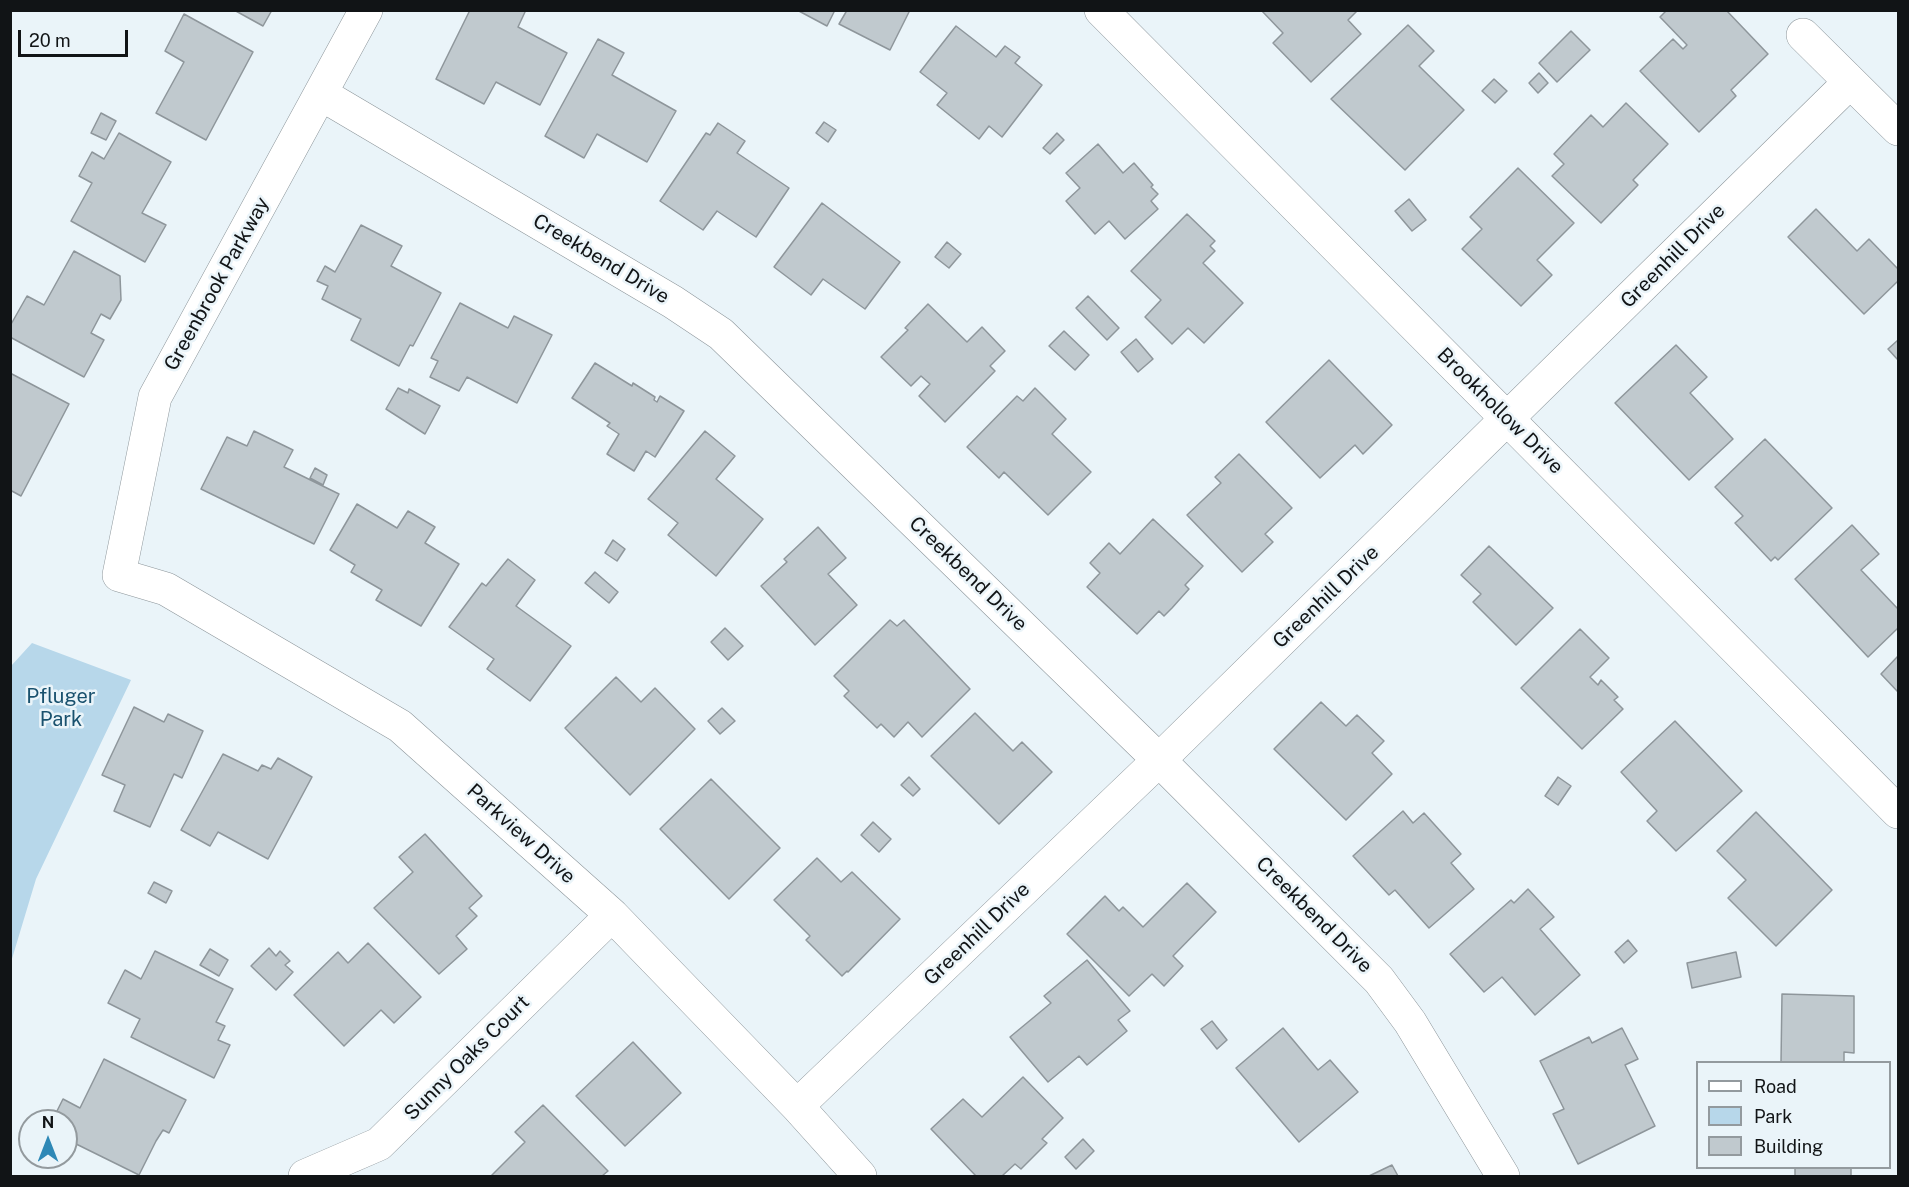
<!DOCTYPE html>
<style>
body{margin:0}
#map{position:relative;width:1909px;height:1187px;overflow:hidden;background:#eaf4f9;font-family:"Public Sans",sans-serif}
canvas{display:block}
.frame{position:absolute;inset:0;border:12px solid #111416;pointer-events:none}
.legend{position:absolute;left:1696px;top:1061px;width:195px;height:108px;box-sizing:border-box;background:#eaf4f9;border:2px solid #939a9e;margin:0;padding:8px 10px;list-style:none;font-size:18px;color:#111416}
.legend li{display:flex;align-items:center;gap:12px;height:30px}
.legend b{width:30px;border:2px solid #939a9e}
.north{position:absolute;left:18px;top:1109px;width:60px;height:60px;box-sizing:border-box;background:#eaf4f9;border:2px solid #939a9e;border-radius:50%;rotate:0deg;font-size:16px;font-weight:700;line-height:24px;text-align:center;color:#111416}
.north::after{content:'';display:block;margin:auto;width:21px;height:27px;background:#2e88b6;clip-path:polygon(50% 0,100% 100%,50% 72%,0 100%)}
.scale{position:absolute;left:18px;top:30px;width:110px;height:27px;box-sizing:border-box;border:3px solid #111416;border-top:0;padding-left:8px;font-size:18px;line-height:21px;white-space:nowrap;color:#111416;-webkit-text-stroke:4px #eaf4f9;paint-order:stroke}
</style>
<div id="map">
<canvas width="1909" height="1187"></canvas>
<div class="frame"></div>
<ul class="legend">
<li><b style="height:8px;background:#fff"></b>Road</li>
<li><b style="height:16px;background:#b7d7ea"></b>Park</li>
<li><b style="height:16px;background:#c0c9ce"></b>Building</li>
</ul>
<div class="north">N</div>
<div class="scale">20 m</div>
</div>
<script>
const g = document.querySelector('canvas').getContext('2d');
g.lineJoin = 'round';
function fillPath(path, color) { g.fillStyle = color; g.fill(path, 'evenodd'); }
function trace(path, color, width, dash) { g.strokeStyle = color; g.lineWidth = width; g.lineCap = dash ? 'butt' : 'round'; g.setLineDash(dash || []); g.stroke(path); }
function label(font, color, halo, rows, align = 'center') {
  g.font = font + ' "Public Sans",sans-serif'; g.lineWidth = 5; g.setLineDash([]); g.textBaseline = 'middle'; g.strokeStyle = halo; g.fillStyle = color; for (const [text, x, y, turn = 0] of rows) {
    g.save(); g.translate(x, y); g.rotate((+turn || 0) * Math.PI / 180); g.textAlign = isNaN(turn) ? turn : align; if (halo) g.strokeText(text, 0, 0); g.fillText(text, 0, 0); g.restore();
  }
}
fillPath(new Path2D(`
 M 32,643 L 131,680 L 36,879 L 11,962 L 11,666 Z`), '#b7d7ea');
const building = new Path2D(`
 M 234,10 L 272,10 L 263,26 Z
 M 470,10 L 523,10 L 525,12 L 518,27 L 567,53 L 540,105 L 496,82 L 484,104 L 436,79 Z
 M 797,10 L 835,10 L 827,26 Z
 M 843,10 L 910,10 L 890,50 L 839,24 L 846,12 Z
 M 1261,10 L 1358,10 L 1348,20 L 1361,34 L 1311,82 L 1273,43 L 1283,33 Z
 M 1667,10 L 1726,10 L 1768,54 L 1731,90 L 1736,96 L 1699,132 L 1640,71 L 1673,39 L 1683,49 L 1687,45 L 1660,17 Z
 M 184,14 L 253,52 L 206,140 L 156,113 L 184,62 L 165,51 Z
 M 1408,25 L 1434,51 L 1419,66 L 1464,110 L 1405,170 L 1331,99 Z
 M 956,26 L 996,57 L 1005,46 L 1020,57 L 1015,63 L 1042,85 L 1002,137 L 989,126 L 979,139 L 937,105 L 947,93 L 920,72 Z
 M 1571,31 L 1590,50 L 1557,82 L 1539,63 Z
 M 598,39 L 624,53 L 612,75 L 676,111 L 647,162 L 597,134 L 584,158 L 545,136 Z
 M 1539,73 L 1548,83 L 1538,93 L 1529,83 Z
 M 1494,79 L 1507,91 L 1495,103 L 1482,91 Z
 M 1626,103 L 1668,144 L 1633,180 L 1638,185 L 1601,223 L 1552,176 L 1564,164 L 1554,154 L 1591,115 L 1603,127 Z
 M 101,113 L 116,121 L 106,140 L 91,133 Z
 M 824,122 L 836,130 L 828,142 L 816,133 Z
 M 718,123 L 745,141 L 737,153 L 789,188 L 756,237 L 717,211 L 703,230 L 660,201 L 706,133 L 710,135 Z
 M 119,133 L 171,162 L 142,213 L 166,225 L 145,262 L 71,221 L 92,183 L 79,176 L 92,152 L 104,159 Z
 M 1057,133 L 1064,140 L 1050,154 L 1043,148 Z
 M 1098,144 L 1123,173 L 1134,163 L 1153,185 L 1151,187 L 1158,194 L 1151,201 L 1158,209 L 1125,239 L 1109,221 L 1095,234 L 1066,201 L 1080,188 L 1066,173 Z
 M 1518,168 L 1574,223 L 1537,260 L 1552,275 L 1521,306 L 1462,249 L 1482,229 L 1470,217 Z
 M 1409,199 L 1426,220 L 1412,231 L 1395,211 Z
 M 822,203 L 900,262 L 865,309 L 823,279 L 811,295 L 774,267 Z
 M 1816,209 L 1857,251 L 1869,239 L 1898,269 L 1898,281 L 1864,314 L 1788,237 Z
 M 1187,214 L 1215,241 L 1210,246 L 1215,251 L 1203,263 L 1243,303 L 1204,343 L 1188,328 L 1172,344 L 1145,317 L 1161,300 L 1131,271 Z
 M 361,225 L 402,246 L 391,266 L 441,293 L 413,346 L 410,345 L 399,366 L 351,340 L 361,319 L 322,299 L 328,286 L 317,281 L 325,266 L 335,272 Z
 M 947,242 L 961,254 L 949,268 L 935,257 Z
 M 74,251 L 120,276 L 121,300 L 110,319 L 101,314 L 91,333 L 104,340 L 84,377 L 10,337 L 10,326 L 27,296 L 44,305 Z
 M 1088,296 L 1119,328 L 1107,340 L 1076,308 Z
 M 460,303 L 508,328 L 514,316 L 552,335 L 517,403 L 467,377 L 459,391 L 430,377 L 438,361 L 431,358 Z
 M 928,304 L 967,342 L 982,327 L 1005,351 L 990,366 L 995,371 L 945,422 L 919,396 L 930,384 L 921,376 L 911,386 L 881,357 L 908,330 L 905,328 Z
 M 1064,331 L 1089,355 L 1075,370 L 1049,346 Z
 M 1136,339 L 1153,359 L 1138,372 L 1121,352 Z
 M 1898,340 L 1898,360 L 1888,349 Z
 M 1676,345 L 1707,377 L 1690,393 L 1733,439 L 1689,480 L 1615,403 Z
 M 1329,360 L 1392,425 L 1363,454 L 1355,445 L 1320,478 L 1266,422 Z
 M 595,363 L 632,386 L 633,383 L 655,397 L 654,400 L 657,402 L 660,396 L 684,411 L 655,457 L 646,451 L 634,471 L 607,454 L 619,434 L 607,426 L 610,423 L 572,398 Z
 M 10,373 L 69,404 L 21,496 L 10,490 Z
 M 398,388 L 408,393 L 409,389 L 440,406 L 425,434 L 386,409 Z
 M 1035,388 L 1066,419 L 1052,434 L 1091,472 L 1048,515 L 1004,472 L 999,478 L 967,447 L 1017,396 L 1023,401 Z
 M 254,431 L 293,450 L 284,467 L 339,494 L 314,544 L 201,489 L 227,437 L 247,446 Z
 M 705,431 L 735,456 L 716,479 L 763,519 L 716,576 L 668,535 L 678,523 L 648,499 Z
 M 1765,439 L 1832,508 L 1778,560 L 1775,557 L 1771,561 L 1735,523 L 1743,516 L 1715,487 Z
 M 1239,454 L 1292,508 L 1265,534 L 1273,542 L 1242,572 L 1187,515 L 1221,483 L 1215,477 Z
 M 315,468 L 327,475 L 323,485 L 310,478 Z
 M 357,504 L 397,528 L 408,511 L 435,527 L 425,543 L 459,564 L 421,626 L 376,600 L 382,590 L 351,572 L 355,565 L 330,550 Z
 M 1153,519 L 1203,566 L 1185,585 L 1189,589 L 1172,608 L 1164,616 L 1159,611 L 1137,634 L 1087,587 L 1100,573 L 1090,563 L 1109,543 L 1120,554 Z
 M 1852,525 L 1879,554 L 1861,570 L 1898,609 L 1898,628 L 1868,657 L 1795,579 Z
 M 818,527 L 846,558 L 828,574 L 857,605 L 815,645 L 761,586 L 787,562 L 784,559 Z
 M 613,540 L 625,549 L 617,561 L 605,553 Z
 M 1489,546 L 1553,608 L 1516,645 L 1473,602 L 1481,594 L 1461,575 Z
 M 508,559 L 535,580 L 516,606 L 571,646 L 530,701 L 487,669 L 494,659 L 449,627 L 482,583 L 486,586 Z
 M 595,572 L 618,592 L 609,603 L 585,583 Z
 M 890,620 L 897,626 L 904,620 L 970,689 L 922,737 L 908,722 L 894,737 L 881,724 L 877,728 L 844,696 L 849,691 L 834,676 Z
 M 725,628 L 743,646 L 728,660 L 711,642 Z
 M 1580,629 L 1609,658 L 1590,677 L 1598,685 L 1601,680 L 1618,697 L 1614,700 L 1623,709 L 1582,749 L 1521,688 Z
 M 1898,656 L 1898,692 L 1881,674 Z
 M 616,677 L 641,702 L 655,688 L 695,729 L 630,795 L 565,728 Z
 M 1321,702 L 1346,726 L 1357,715 L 1384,741 L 1372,753 L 1392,774 L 1346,820 L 1274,749 Z
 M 134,707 L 164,722 L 168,714 L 203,731 L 182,778 L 174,774 L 150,827 L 114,811 L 125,785 L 102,775 Z
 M 722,708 L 735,721 L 720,734 L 708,721 Z
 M 975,713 L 1013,751 L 1022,742 L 1052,772 L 999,824 L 931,756 Z
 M 1675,721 L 1742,791 L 1676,851 L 1647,821 L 1657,811 L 1621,772 Z
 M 223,754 L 258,771 L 262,765 L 271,769 L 278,758 L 312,777 L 268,859 L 218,832 L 210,846 L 181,830 Z
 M 909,777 L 920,789 L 913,796 L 901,785 Z
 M 1558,777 L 1571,786 L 1558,805 L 1545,796 Z
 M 711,779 L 780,848 L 729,899 L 660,829 Z
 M 1403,811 L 1413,823 L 1424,813 L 1461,854 L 1451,863 L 1474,889 L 1429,928 L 1395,890 L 1389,895 L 1353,856 Z
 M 1756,812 L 1832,890 L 1776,946 L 1728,898 L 1746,880 L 1717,851 Z
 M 873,822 L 891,839 L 879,852 L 861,835 Z
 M 425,834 L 482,896 L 469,908 L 477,916 L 456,936 L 467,949 L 439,974 L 374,908 L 413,872 L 399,857 Z
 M 817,858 L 841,882 L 852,872 L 900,919 L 848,972 L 847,971 L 842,976 L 806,940 L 810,936 L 774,900 Z
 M 154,882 L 172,891 L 166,903 L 148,893 Z
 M 1187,883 L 1216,912 L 1173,956 L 1183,966 L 1164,986 L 1152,974 L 1129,996 L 1067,934 L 1105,896 L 1119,911 L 1123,907 L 1143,927 Z
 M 1528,889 L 1554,917 L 1540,929 L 1580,975 L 1535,1015 L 1502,977 L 1484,992 L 1450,954 L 1511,900 L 1514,903 Z
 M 1628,940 L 1637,951 L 1624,963 L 1615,952 Z
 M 368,943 L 421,997 L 394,1023 L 381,1010 L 344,1046 L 294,995 L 338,952 L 348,963 Z
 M 269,948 L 276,956 L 280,951 L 290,961 L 285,965 L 293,972 L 276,990 L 251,966 Z
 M 210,949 L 228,960 L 219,976 L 200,965 Z
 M 155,951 L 233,989 L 216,1022 L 225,1026 L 218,1040 L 230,1045 L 214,1078 L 131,1037 L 140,1019 L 108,1003 L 125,970 L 141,979 Z
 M 1736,952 L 1741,977 L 1692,988 L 1687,963 Z
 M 1087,960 L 1130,1011 L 1118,1020 L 1127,1031 L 1087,1065 L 1079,1056 L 1048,1082 L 1010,1037 L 1051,1003 L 1044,996 Z
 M 1782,994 L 1854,996 L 1854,1053 L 1844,1052 L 1844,1062 L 1781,1062 Z
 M 1212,1021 L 1227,1040 L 1217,1049 L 1201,1029 Z
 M 1283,1028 L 1318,1070 L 1330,1060 L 1358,1092 L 1299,1142 L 1236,1068 Z
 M 1622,1028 L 1638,1059 L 1625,1065 L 1655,1126 L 1578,1164 L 1553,1114 L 1564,1109 L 1540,1061 L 1589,1037 L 1592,1043 Z
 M 633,1042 L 681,1093 L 625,1146 L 576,1096 Z
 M 104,1059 L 186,1100 L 169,1133 L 163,1130 L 156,1141 L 139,1175 L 66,1139 L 66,1121 L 52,1121 L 63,1099 L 80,1108 Z
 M 1023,1077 L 1063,1118 L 1042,1139 L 1047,1143 L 1021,1169 L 1015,1164 L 1002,1176 L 976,1176 L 931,1129 L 963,1099 L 982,1117 Z
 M 543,1105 L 608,1171 L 602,1176 L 491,1176 L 525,1142 L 515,1132 Z
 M 1083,1139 L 1094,1151 L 1076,1169 L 1065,1157 Z
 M 1392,1165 L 1398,1176 L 1369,1176 Z
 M 1795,1168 L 1851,1168 L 1851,1176 L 1855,1176 L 1795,1176 Z`);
fillPath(building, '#c0c9ce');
trace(building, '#8e969b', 1.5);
const minor = new Path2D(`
 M 366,10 L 155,397 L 119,575 L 166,589 L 400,726 L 612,915 L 797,1106 L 860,1176
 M 1101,10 L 1898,812
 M 1803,35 L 1898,129
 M 321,94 L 673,302 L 721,334 L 1159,760 L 1379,980 L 1410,1022 L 1503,1176
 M 797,1106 L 1159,760 L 1850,82
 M 305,1176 L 379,1144 L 612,915`);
trace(minor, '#8c959a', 34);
trace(minor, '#fff', 33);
label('20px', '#111416', '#eaf4f9', [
 ["Greenhill Drive",1673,256,-45],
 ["Creekbend Drive",601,259,31],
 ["Greenbrook Parkway",217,284,-61],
 ["Brookhollow Drive",1500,411,45],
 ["Creekbend Drive",968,574,44],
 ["Greenhill Drive",1326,597,-44],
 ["Parkview Drive",521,834,42],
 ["Creekbend Drive",1314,915,45],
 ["Greenhill Drive",977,934,-44],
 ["Sunny Oaks Court",467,1058,-45]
]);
label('20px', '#19516e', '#eaf4f9', [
 ["Pfluger",61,697],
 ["Park",61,720]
]);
</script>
